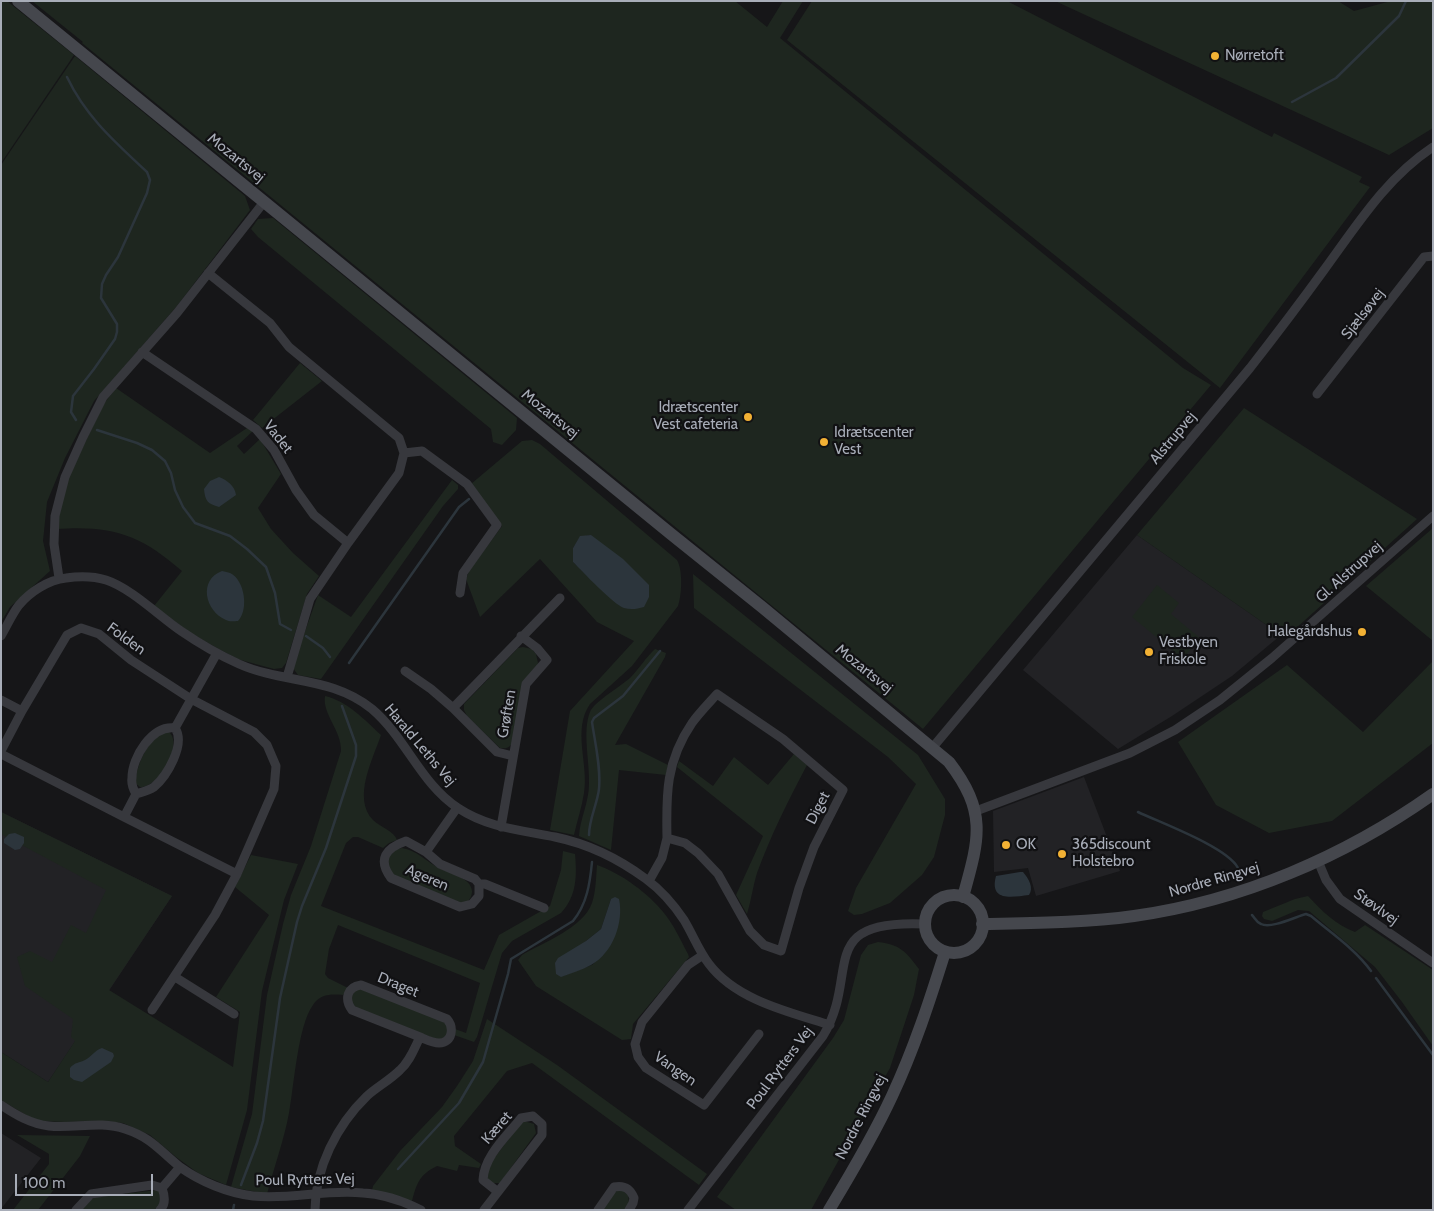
<!DOCTYPE html>
<meta charset="utf-8">
<style>
body{margin:0}
#map{position:relative;width:1434px;height:1211px;overflow:hidden;background:#161618;font-family:Cabin,sans-serif}
canvas{display:block}
.frame{position:absolute;inset:0;border:2px solid #a8adb8;pointer-events:none}
.scale{position:absolute;left:15px;top:1174px;width:138px;height:22px;box-sizing:border-box;border:2px solid #a8adb8;border-top:0;padding-left:6px;font-size:15px;line-height:18px;white-space:nowrap;color:#a8adb8;-webkit-text-stroke:4px #111113;paint-order:stroke}
</style>
<div id="map">
<canvas width="1434" height="1211"></canvas>
<div class="frame"></div>
<div class="scale">100 m</div>
</div>
<script>
const g = document.querySelector('canvas').getContext('2d');
g.lineJoin = 'round';
function fillPath(path, color) { g.fillStyle = color; g.fill(path, 'evenodd'); }
function trace(path, color, width, dash) { g.strokeStyle = color; g.lineWidth = width; g.lineCap = dash ? 'butt' : 'round'; g.setLineDash(dash || []); g.stroke(path); }
function label(font, color, halo, rows, align = 'center') {
  g.font = font + ' Cabin,sans-serif'; g.lineWidth = 4.5; g.setLineDash([]); g.textBaseline = 'middle'; g.strokeStyle = halo; g.fillStyle = color; for (const [text, x, y, turn = 0] of rows) {
    g.save(); g.translate(x, y); g.rotate((+turn || 0) * Math.PI / 180); g.textAlign = isNaN(turn) ? turn : align; if (halo) g.strokeText(text, 0, 0); g.fillText(text, 0, 0); g.restore();
  }
}
fillPath(new Path2D(`
 M 1137,535 L 1281,635 L 1232,676 L 1172,716 L 1118,749 L 1023,670 Z
 M 1084,777 L 1120,871 L 1036,896 L 1028,868 L 994,872 L 993,811 Z
 M 1,812 L 172,896 L 48,1082 L 1,1052 Z
 M 1,1133 L 41,1158 L 1,1209 Z`), '#222225');
fillPath(new Path2D(`
 M 1,1 L 7,1 L 74,55 L 1,163 Z
 M 32,1 L 735,1 L 767,27 L 783,1 L 803,1 L 780,38 L 1183,368 L 1211,385 L 923,729 L 82,43 L 83,42 Z
 M 812,1 L 1007,1 L 1272,137 L 1274,133 L 1362,177 L 1359,182 L 1370,187 L 1220,388 L 787,40 Z
 M 1055,1 L 1338,1 L 1354,11 L 1391,1 L 1433,1 L 1433,128 L 1389,155 Z
 M 75,56 L 245,196 L 250,210 L 177,306 L 94,401 L 65,458 L 47,502 L 43,541 L 50,571 L 10,607 L 1,622 L 1,165 Z
 M 273,218 L 517,418 L 516,430 L 502,445 L 493,442 L 491,429 L 258,237 L 251,229 L 258,219 Z
 M 300,363 L 322,381 L 262,428 L 253,420 Z
 M 116,388 L 210,453 L 247,428 L 253,431 L 237,446 L 244,454 L 260,439 L 281,474 L 258,508 L 271,529 L 293,553 L 319,576 L 307,594 L 286,663 L 282,668 L 274,669 L 237,659 L 192,634 L 154,606 L 182,571 C 140,534 111,525 56,529 L 67,481 L 103,405 Z
 M 1244,408 L 1417,519 L 1294,630 L 1281,635 L 1137,535 Z
 M 532,440 L 540,444 L 677,560 C 683,570 682,595 678,606 L 632,666 L 590,704 C 572,730 589,764 584,793 C 582,807 577,821 574,835 L 550,830 L 570,711 L 634,641 L 597,622 L 540,559 L 480,617 L 466,579 L 469,571 L 502,526 L 471,484 L 522,441 ZM 591,535 L 622,607 L 601,589 L 573,562 L 573,548 L 580,537 Z
 M 452,480 L 458,485 L 458,489 L 443,506 L 321,679 L 298,675 L 293,668 L 294,662 L 318,595 L 351,617 Z
 M 1433,528 L 1433,641 L 1366,586 Z
 M 693,574 L 918,755 L 945,799 L 945,815 L 934,857 L 922,875 L 890,903 L 862,914 L 854,915 L 848,911 L 856,888 L 916,784 L 888,757 L 694,608 Z
 M 1157,585 L 1179,603 L 1171,614 L 1200,638 L 1183,659 L 1132,617 Z
 M 523,647 L 532,649 L 536,654 L 538,663 L 537,666 L 528,676 L 513,742 C 509,748 507,749 500,748 L 467,716 L 464,710 L 464,704 L 518,648 Z
 M 655,649 L 666,653 L 665,657 L 615,745 L 626,744 L 668,765 L 666,775 L 619,770 L 611,850 L 579,836 C 580,819 589,802 589,784 C 590,763 582,731 590,712 C 594,702 621,686 630,678 C 639,669 646,657 655,649 Z
 M 1433,661 L 1433,743 L 1332,821 L 1269,833 L 1216,805 L 1178,742 L 1287,665 L 1363,732 Z
 M 325,696 C 347,701 365,720 381,735 C 373,759 352,798 373,820 C 380,827 394,831 397,840 L 389,843 L 383,848 L 358,837 L 353,837 L 346,843 L 321,906 L 484,970 L 499,935 L 550,906 L 561,870 L 563,851 L 575,854 C 577,875 577,896 561,913 L 512,941 L 502,953 L 477,1037 L 474,1042 L 454,1035 L 455,1029 L 466,1033 L 480,983 L 338,925 L 329,949 L 325,974 L 328,978 L 348,988 L 343,995 C 331,994 320,994 313,1005 C 298,1025 294,1086 289,1113 C 284,1140 274,1167 267,1194 L 231,1187 L 252,1114 L 267,995 L 283,924 L 291,895 L 311,846 L 341,751 C 342,731 322,714 325,696 Z
 M 169,732 C 184,745 158,789 140,787 L 135,783 C 137,764 149,734 169,732 Z
 M 794,754 L 807,765 C 788,801 771,835 757,873 C 753,886 751,901 747,914 L 736,895 L 763,836 L 677,767 L 679,761 L 713,786 L 734,757 L 768,785 Z
 M 1,812 L 172,896 L 109,990 L 233,1067 L 240,1012 L 216,997 L 269,915 L 235,887 L 251,855 L 298,864 L 284,900 L 262,991 L 247,1110 L 226,1185 L 198,1173 L 176,1157 L 150,1135 L 123,1123 L 102,1121 L 65,1122 L 40,1121 L 31,1118 L 1,1100 L 1,1052 L 48,1082 L 75,1041 L 71,1037 L 73,1019 L 25,986 L 17,957 L 30,951 L 52,962 L 71,925 L 86,933 L 106,890 L 1,834 Z
 M 402,848 C 416,850 426,861 437,867 C 448,873 471,877 472,891 C 472,897 469,901 464,904 L 392,877 L 387,858 L 397,849 Z
 M 597,865 C 622,874 648,893 664,913 C 674,925 681,941 688,954 L 689,957 L 633,1024 L 631,1039 L 622,1040 L 536,986 L 518,960 L 522,955 C 544,942 583,928 592,903 C 596,891 596,877 597,865 ZM 611,899 L 605,953 L 592,965 L 562,976 L 586,941 L 601,929 Z
 M 1308,896 C 1322,911 1336,925 1355,932 L 1365,925 L 1433,970 L 1433,1046 L 1402,1002 L 1375,967 L 1309,911 L 1298,910 L 1272,921 L 1264,919 L 1262,916 L 1263,912 L 1295,899 Z
 M 878,942 C 901,945 905,951 919,969 L 914,995 L 890,1068 L 811,1210 L 736,1210 L 717,1197 L 833,1038 L 844,1020 L 861,955 L 868,945 Z
 M 362,989 L 442,1021 L 447,1024 L 447,1036 L 440,1041 L 352,1006 L 351,997 L 355,990 Z
 M 487,1019 L 557,1065 L 707,1174 L 699,1185 L 532,1063 L 507,1071 L 454,1136 L 455,1146 L 481,1164 L 479,1168 L 459,1165 L 457,1171 L 437,1166 C 419,1175 417,1183 412,1201 L 372,1191 L 373,1186 L 400,1151 L 442,1107 L 457,1086 L 473,1061 Z
 M 524,1121 L 534,1124 L 536,1133 L 500,1183 L 492,1183 L 486,1177 L 486,1169 L 520,1124 Z
 M 17,1135 L 90,1136 L 80,1156 L 38,1210 L 13,1210 L 49,1164 L 49,1154 Z
 M 157,1190 L 160,1191 L 162,1197 L 159,1206 L 154,1210 L 81,1210 L 92,1199 L 96,1197 Z
 M 618,1190 L 622,1190 L 628,1195 L 629,1202 L 625,1210 L 601,1210 L 612,1195 Z`), '#1e261f');
fillPath(new Path2D(`
 M 219,477 C 227,480 235,486 236,495 L 219,507 C 208,504 205,501 204,489 L 210,481 Z
 M 591,535 L 623,559 L 649,585 L 649,597 L 644,607 C 637,609 631,610 624,608 C 613,604 583,572 573,562 L 573,548 L 580,536 Z
 M 222,571 C 225,572 228,572 230,573 C 245,580 249,610 238,621 C 235,621 229,622 226,620 C 205,611 198,580 222,571 Z
 M 15,833 L 24,837 L 24,843 L 20,849 L 15,850 L 4,843 L 4,839 L 9,834 Z
 M 1020,872 L 1023,872 C 1029,879 1034,888 1029,895 C 1012,897 989,902 996,876 Z
 M 615,897 L 619,899 C 624,922 613,953 591,965 C 582,970 571,973 561,977 L 556,974 L 555,963 L 558,958 L 586,941 L 601,929 L 611,899 Z
 M 102,1048 L 113,1053 L 114,1056 L 111,1062 L 82,1082 L 74,1080 L 70,1077 L 70,1068 C 75,1062 79,1063 85,1060 C 91,1057 95,1050 102,1048 Z`), '#2c353c');
trace(new Path2D(`
 M 67,77 C 86,117 115,142 147,172 L 150,180 L 147,193 L 118,257 L 106,275 L 102,284 L 101,298 L 117,324 L 117,332 L 115,339 L 94,369 L 73,396 L 71,412 L 76,420
 M 1292,102 L 1336,78 L 1399,16 L 1406,1
 M 97,430 L 137,443 L 152,450 L 165,461 L 171,473 L 175,490 L 183,507 L 195,523 L 230,536 L 247,549 L 266,567 L 275,593 L 280,624 L 291,630
 M 306,636 L 323,648 L 330,657
 M 349,663 L 459,507 L 469,499
 M 1138,812 C 1161,823 1227,847 1238,868
 M 589,835 C 589,819 597,805 599,789 C 601,767 595,743 592,722 L 594,718 L 623,696 L 660,651
 M 1252,915 C 1255,918 1256,922 1261,924 C 1271,929 1295,917 1306,914 L 1311,916 C 1331,933 1355,949 1371,971
 M 1376,978 L 1433,1055
 M 398,1169 L 459,1103 L 483,1062 L 508,974 L 511,959 L 573,921 C 587,904 590,883 592,862
 M 241,1185 L 257,1143 L 263,1121 L 280,998 L 297,922 L 302,906 L 326,848 L 356,756 L 356,745 L 342,706
 M 233,1210 L 234,1205`), '#2c353c', 2.5);
trace(new Path2D(`
 M 208,273 L 270,323 L 289,347 L 399,438 L 404,453 L 399,473 L 348,543 L 310,599 L 287,677
 M 142,352 L 256,429 L 274,450 L 296,490 L 314,515 L 348,543
 M 1317,394 L 1424,257 L 1433,256
 M 404,453 L 422,451 L 467,484 L 497,525 L 463,573 L 460,593
 M 59,578 L 54,544 L 55,516 L 65,477 L 83,437 L 103,397 L 177,313 L 264,202
 M 1,636 C 7,626 12,614 19,605 C 30,592 48,580 66,578 C 80,576 93,576 106,580 C 131,588 160,617 181,631 C 200,644 219,655 239,664 C 284,684 331,676 372,709 C 406,738 421,784 458,808 C 488,828 521,830 555,837 C 589,844 619,859 646,879 C 661,890 674,905 684,920 C 693,935 699,951 709,964 C 736,1000 789,1012 830,1025
 M 405,671 L 431,689 L 453,708 L 497,752 L 513,756
 M 1,700 L 22,711
 M 453,708 L 560,598
 M 175,728 L 217,653
 M 933,747 L 1250,368 C 1275,336 1300,303 1324,270 C 1357,225 1386,178 1433,147
 M 1,751 L 22,711 L 67,635 L 81,628 L 99,634 L 131,660 L 191,699 L 254,732 L 267,745 L 276,766 L 274,789 L 237,874 L 215,915 L 152,1010
 M 1,754 L 124,817 L 237,874
 M 976,811 L 1130,753 L 1175,730 L 1220,700 L 1272,658 L 1433,516
 M 124,817 L 136,794 C 142,792 148,791 154,787 C 167,776 186,744 175,728 C 152,725 132,757 132,778 C 131,784 133,789 136,794
 M 501,827 L 526,684 L 547,660 L 537,648 L 521,636
 M 426,852 L 406,841 C 386,848 377,859 391,878 L 460,907 L 472,904 L 479,896 L 479,884 L 475,879 L 440,864 L 426,852 L 457,808
 M 1318,861 L 1326,880 L 1340,899 L 1433,963
 M 649,881 L 662,858 L 667,838 L 685,843 L 698,853 L 718,874 L 750,931 L 764,945 L 781,951 L 799,888 L 814,847 L 843,790 L 783,739 L 717,694 C 709,703 699,713 692,723 C 666,761 666,794 667,838
 M 479,884 L 485,884 L 544,908
 M 703,955 L 688,965 L 642,1022 L 635,1044 L 638,1057 L 646,1068 L 704,1105 L 759,1034
 M 175,977 L 234,1014
 M 1,1105 C 16,1115 31,1124 49,1126 C 74,1129 100,1120 125,1129 C 152,1138 159,1150 180,1167 C 201,1182 228,1193 253,1196 C 290,1200 326,1189 363,1193 C 382,1194 403,1201 421,1210
 M 162,1188 L 180,1167
 M 76,1210 L 91,1194 L 152,1185 L 162,1188
 M 160,1210 C 166,1204 165,1196 162,1188
 M 315,1210 C 315,1168 337,1125 367,1096 C 377,1087 390,1080 400,1070 C 410,1061 414,1049 420,1037 C 425,1039 433,1043 439,1043 C 453,1043 454,1027 447,1019 L 361,985 C 347,987 344,999 352,1010 L 420,1037
 M 484,1210 L 542,1135 L 542,1124 L 533,1116 L 521,1118 C 507,1136 484,1156 483,1180 L 498,1192
 M 598,1210 L 614,1187 C 624,1185 630,1188 634,1198 L 633,1203 L 629,1210
 M 688,1210 L 823,1036 C 861,974 813,919 925,924`), '#37383d', 9);
trace(new Path2D(`
 M 18,1 L 671,534 L 762,607 L 949,762 C 988,813 979,839 963,897
 M925 924a29 29 0 1 1 58 0a29 29 0 1 1-58 0Z
 M 982,924 C 1033,923 1083,923 1134,916 C 1241,901 1344,857 1433,794
 M 829,1210 C 852,1172 874,1135 892,1096 C 914,1049 930,1000 945,952`), '#45474d', 12);
for (const [x, y, r, color] of [
 [1215,56,5,"#f2b134"],
 [748,417,5,"#f2b134"],
 [824,442,5,"#f2b134"],
 [1362,632,5,"#f2b134"],
 [1149,652,5,"#f2b134"],
 [1006,845,5,"#f2b134"],
 [1062,854,5,"#f2b134"]
]) { const dot = new Path2D(); dot.arc(x, y, r, 0, 2 * Math.PI); g.fillStyle = color; g.fill(dot); trace(dot, '#111113', 2); }
label('15px', '#a8adb8', '#111113', [
 ["Nørretoft",1225,56],
 ["Idrætscenter",738,408,"right"],
 ["Vest cafeteria",738,425,"right"],
 ["Idrætscenter",834,433],
 ["Vest",834,450],
 ["Halegårdshus",1352,632,"right"],
 ["Vestbyen",1159,643],
 ["Friskole",1159,660],
 ["OK",1016,845],
 ["365discount",1072,845],
 ["Holstebro",1072,862]
], 'left');
label('15px', '#a8adb8', '#111113', [
 ["Mozartsvej",236,158,39],
 ["Sjælsøvej",1363,314,-52],
 ["Mozartsvej",550,414,39],
 ["Vadet",278,437,52],
 ["Alstrupvej",1173,438,-50],
 ["Gl. Alstrupvej",1349,572,-42],
 ["Folden",126,639,36],
 ["Mozartsvej",864,669,39],
 ["Grøften",507,714,-80],
 ["Harald Leths Vej",420,745,50],
 ["Diget",818,808,-63],
 ["Ageren",427,878,23],
 ["Nordre Ringvej",1214,880,-16],
 ["Støvlvej",1376,907,35],
 ["Draget",398,985,22],
 ["Poul Rytters Vej",780,1068,-53],
 ["Vangen",675,1069,35],
 ["Nordre Ringvej",861,1117,-63],
 ["Kæret",497,1128,-49],
 ["Poul Rytters Vej",305,1180,-1]
]);
</script>
